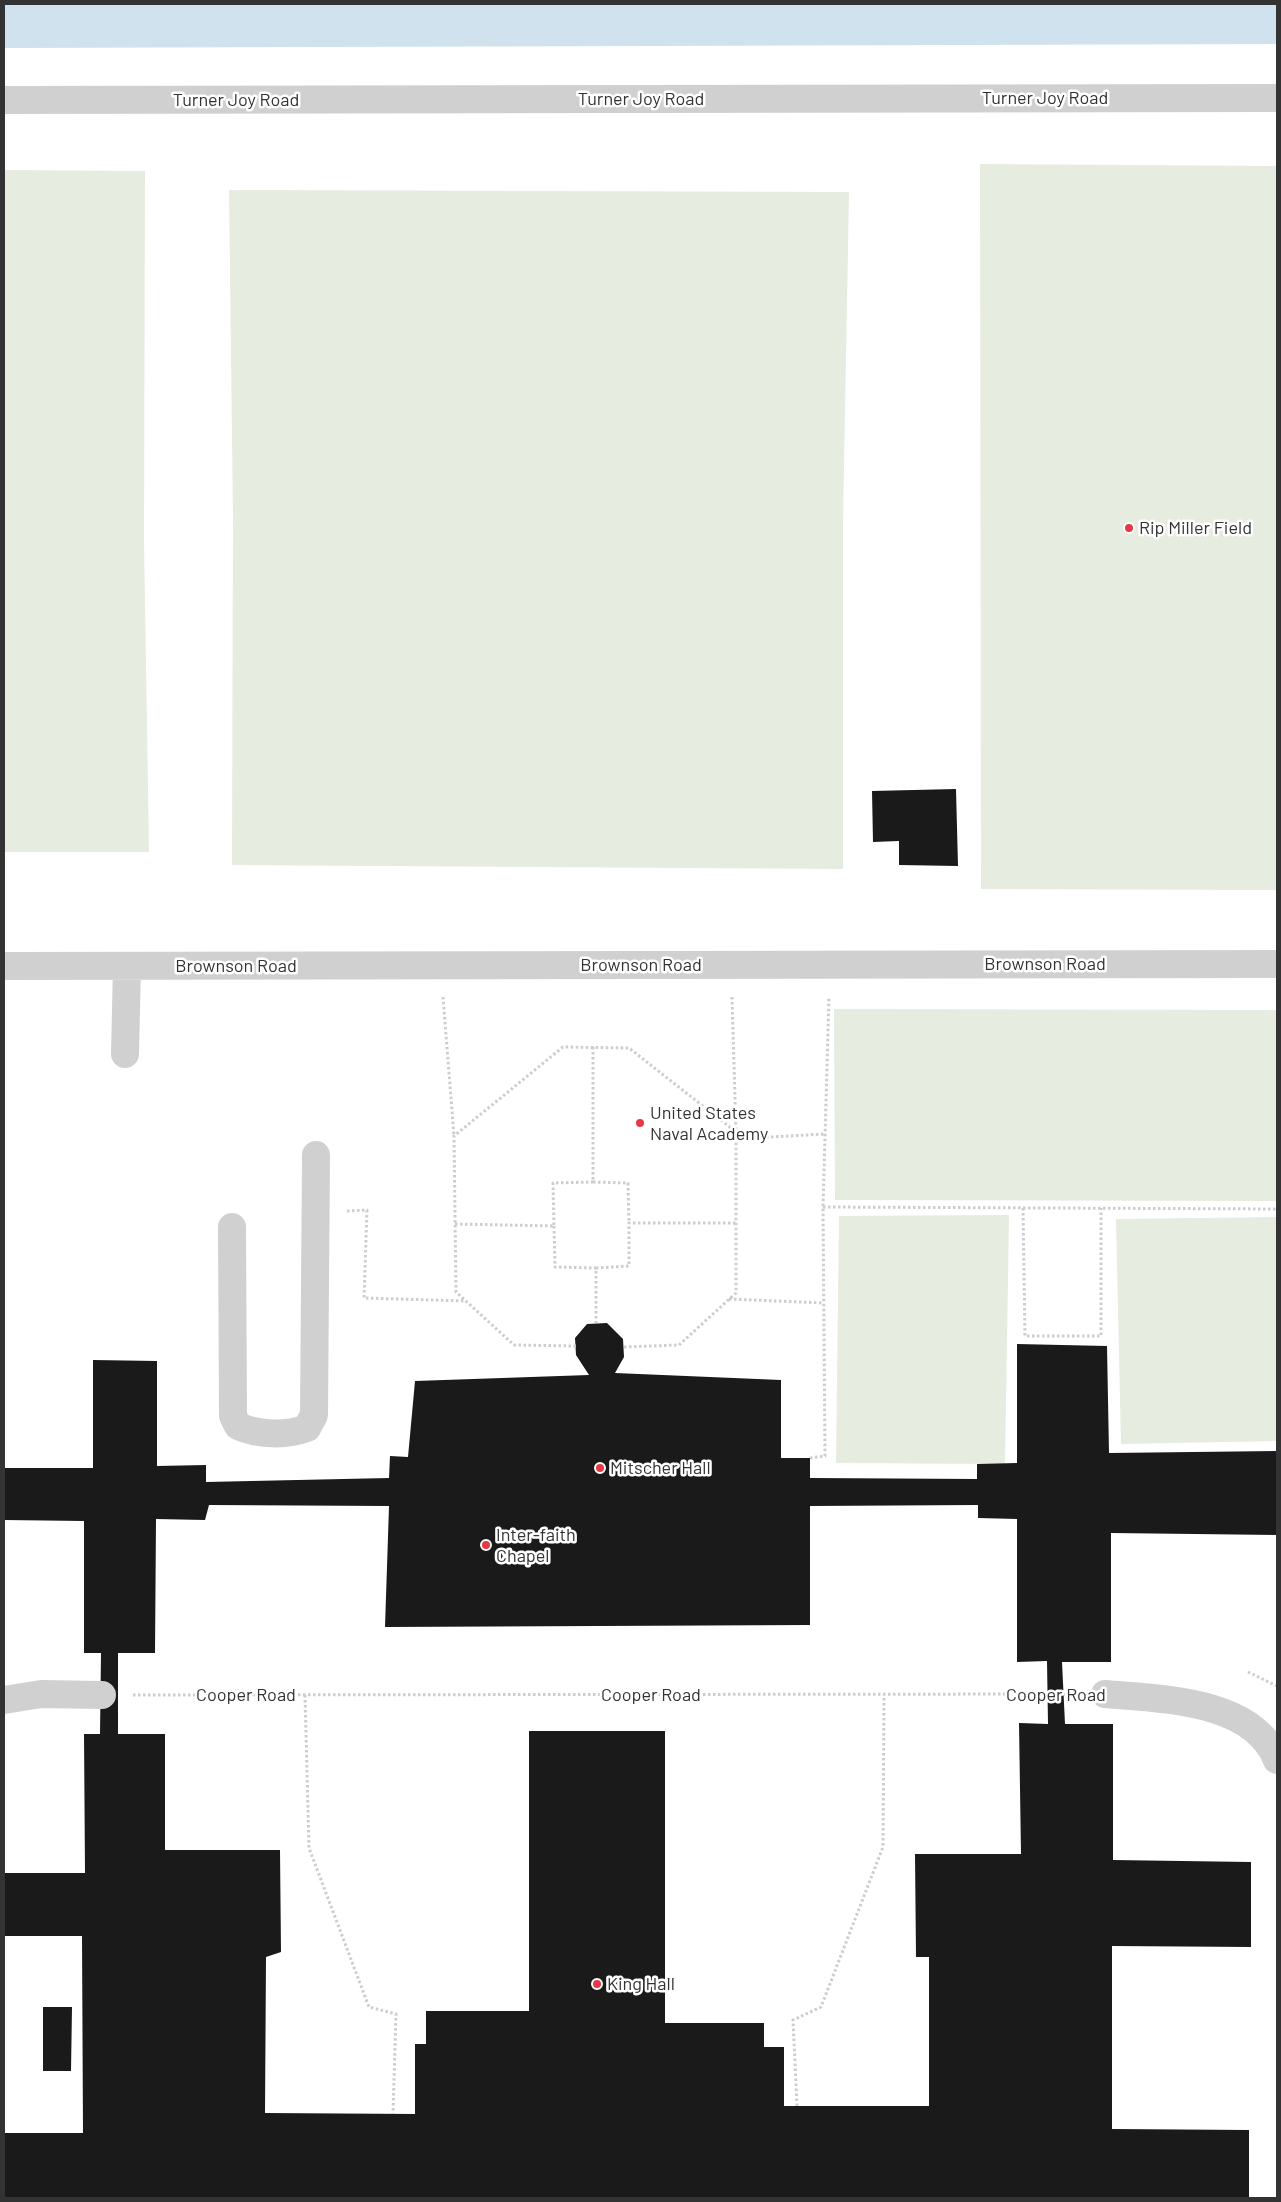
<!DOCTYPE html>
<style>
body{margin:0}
#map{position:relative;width:1281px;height:2202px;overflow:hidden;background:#fff;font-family:Barlow,sans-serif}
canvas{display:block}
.frame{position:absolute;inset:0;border:5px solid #333;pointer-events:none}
</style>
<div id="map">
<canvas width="1281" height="2202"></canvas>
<div class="frame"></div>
</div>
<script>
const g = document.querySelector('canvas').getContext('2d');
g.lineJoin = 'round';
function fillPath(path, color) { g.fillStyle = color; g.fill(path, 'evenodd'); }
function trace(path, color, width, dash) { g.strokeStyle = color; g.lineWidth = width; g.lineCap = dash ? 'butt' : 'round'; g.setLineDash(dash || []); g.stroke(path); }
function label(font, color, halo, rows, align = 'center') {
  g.font = font + ' Barlow,sans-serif'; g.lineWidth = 5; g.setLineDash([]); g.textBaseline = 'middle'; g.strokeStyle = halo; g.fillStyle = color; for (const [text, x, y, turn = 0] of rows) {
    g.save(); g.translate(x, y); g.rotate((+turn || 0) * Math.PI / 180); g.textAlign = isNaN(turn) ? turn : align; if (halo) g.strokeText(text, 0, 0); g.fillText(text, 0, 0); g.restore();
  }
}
fillPath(new Path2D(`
 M 980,164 L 1277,166 L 1277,890 L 981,889 Z
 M 4,170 L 145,171 L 144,541 L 149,852 L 4,852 Z
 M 229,190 L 849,192 L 843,521 L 843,869 L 232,865 L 233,518 Z
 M 834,1009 L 1277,1010 L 1277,1201 L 835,1200 Z
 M 1009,1215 L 1005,1464 L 836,1463 L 839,1216 Z
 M 1277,1217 L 1277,1441 L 1121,1444 L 1116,1219 Z`), '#e6ecdf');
fillPath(new Path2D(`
 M 4,4 L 1277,4 L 1277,44 L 4,48 Z`), '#cfe2ee');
fillPath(new Path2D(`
 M 956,789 L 958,866 L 899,865 L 899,841 L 873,842 L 872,791 Z
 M 607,1323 L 623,1339 L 624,1357 L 615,1373 L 781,1380 L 781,1458 L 810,1458 L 810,1478 L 977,1479 L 977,1464 L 1017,1463 L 1017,1344 L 1107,1346 L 1109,1453 L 1277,1451 L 1277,1535 L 1111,1533 L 1111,1662 L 1062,1662 L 1065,1724 L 1113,1724 L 1113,1860 L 1251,1862 L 1251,1947 L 1112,1946 L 1112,2129 L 1249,2130 L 1249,2198 L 4,2198 L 4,2133 L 83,2133 L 82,1936 L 4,1936 L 4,1873 L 85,1873 L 84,1734 L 100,1734 L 101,1653 L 84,1653 L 84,1521 L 4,1520 L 4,1468 L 93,1468 L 93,1360 L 157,1361 L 157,1466 L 206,1465 L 206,1482 L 389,1478 L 390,1456 L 408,1457 L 415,1381 L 589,1375 L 576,1355 L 575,1338 L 587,1324 ZM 209,1505 L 389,1506 L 385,1627 L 810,1625 L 810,1506 L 978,1505 L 978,1518 L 1017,1519 L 1017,1662 L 1047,1661 L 1048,1724 L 1019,1723 L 1021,1854 L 915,1854 L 916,1957 L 929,1957 L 929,2106 L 784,2106 L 784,2047 L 764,2047 L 764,2023 L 665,2023 L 665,1731 L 529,1731 L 529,2011 L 426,2011 L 426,2044 L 415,2044 L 415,2114 L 265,2113 L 266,1957 L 281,1952 L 280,1850 L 165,1850 L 165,1734 L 118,1734 L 118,1653 L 155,1653 L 156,1519 L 205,1520 Z
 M 43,2007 L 72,2007 L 71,2071 L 43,2071 Z`), '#1a1a1a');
trace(new Path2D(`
 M 443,997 L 454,1136
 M 732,997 L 736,1132
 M 593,1047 L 593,1182 L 628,1183 L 629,1223
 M 736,1139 L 824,1134
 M 823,1207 L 1277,1209
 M 1023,1208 L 1025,1336 L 1101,1336 L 1101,1208
 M 347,1211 L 367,1210 L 364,1298 L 466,1301
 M 455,1224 L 554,1226 L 553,1183 L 593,1182
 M 554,1226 L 555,1267 L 596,1268 L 596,1323
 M 596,1268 L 629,1266 L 629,1223 L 736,1223
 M 729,1299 L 824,1303
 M 576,1346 L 514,1345 L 456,1292 L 454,1136 L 563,1047 L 629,1048 L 736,1132 L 736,1293 L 679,1345 L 624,1347
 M 810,1458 L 825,1456 L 823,1207 L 829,997
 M 1248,1672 L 1277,1686
 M 133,1695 L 1074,1694
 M 305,1695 L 309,1848 L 369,2007 L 396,2014 L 393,2114
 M 797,2106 L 793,2020 L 821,2007 L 883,1847 L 884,1695`), '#cdcdcd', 3, [2.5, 2.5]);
trace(new Path2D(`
 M 4,100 L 1277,98
 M 4,966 L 1277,964
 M 125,1054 L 127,966
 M 232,1227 L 233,1416 L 238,1426 C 258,1435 286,1436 307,1428 L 314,1415 L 316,1155
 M 1105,1694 C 1159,1699 1253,1699 1277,1760
 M 4,1700 L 41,1694 L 102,1695`), '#d0d0d0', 28);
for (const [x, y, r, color] of [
 [1129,528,5,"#e63946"],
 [640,1123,5,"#e63946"],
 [600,1468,5,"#e63946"],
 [486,1545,5,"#e63946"],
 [597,1984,5,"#e63946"]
]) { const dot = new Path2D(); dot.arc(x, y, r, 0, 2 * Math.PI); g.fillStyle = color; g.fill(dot); trace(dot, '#fff', 2); }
label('18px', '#333', '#fff', [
 ["Turner Joy Road",1045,98],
 ["Turner Joy Road",641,99],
 ["Turner Joy Road",236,100],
 ["Brownson Road",1045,964],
 ["Brownson Road",641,965],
 ["Brownson Road",236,966],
 ["Cooper Road",246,1695],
 ["Cooper Road",651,1695],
 ["Cooper Road",1056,1695]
]);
label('18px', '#333', '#fff', [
 ["Rip Miller Field",1139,528],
 ["United States",650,1113],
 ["Naval Academy",650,1134],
 ["Mitscher Hall",610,1468],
 ["Inter-faith",496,1535],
 ["Chapel",496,1556],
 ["King Hall",607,1984]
], 'left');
</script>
